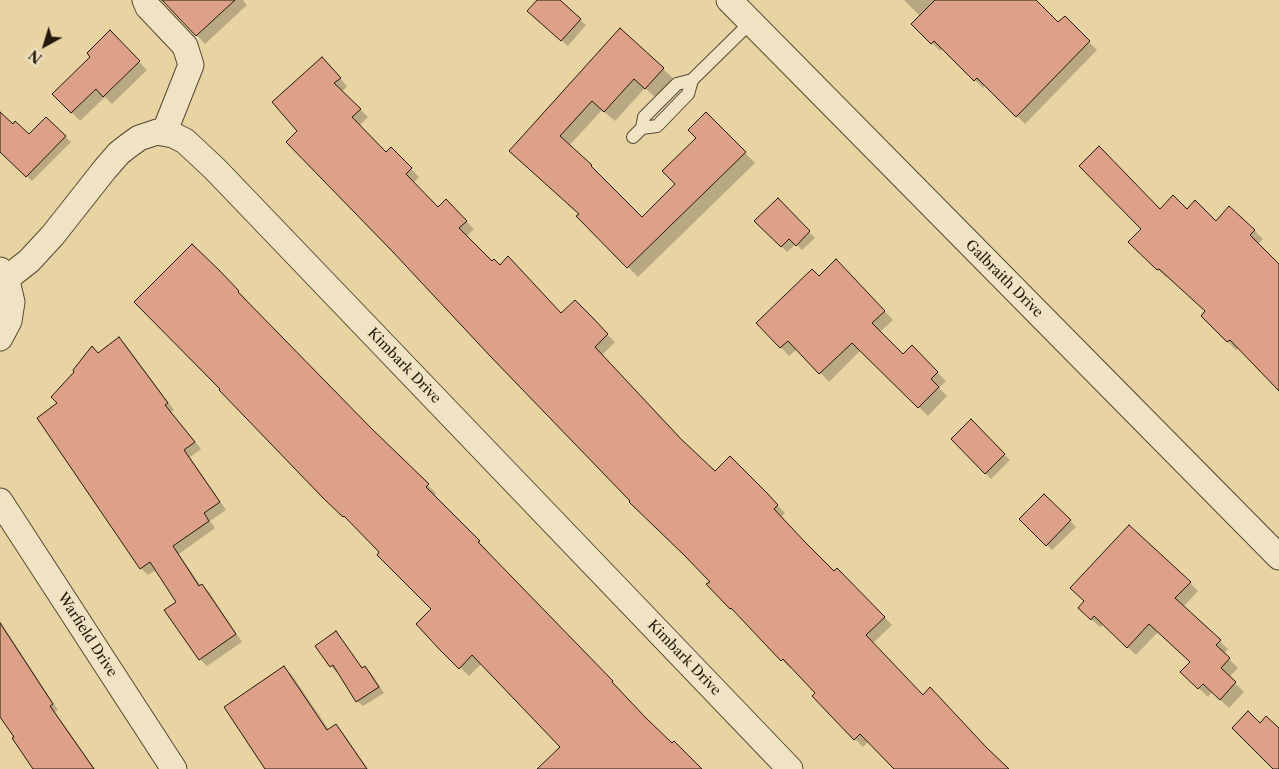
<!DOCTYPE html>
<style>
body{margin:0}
#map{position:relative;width:1279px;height:769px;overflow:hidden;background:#e8d4a3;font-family:"Libre Caslon Text",serif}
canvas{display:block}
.north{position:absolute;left:20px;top:20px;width:50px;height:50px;-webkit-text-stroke:4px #f0e3c3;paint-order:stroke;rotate:219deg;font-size:14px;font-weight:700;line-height:20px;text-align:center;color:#25180d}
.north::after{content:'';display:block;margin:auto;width:18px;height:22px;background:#25180d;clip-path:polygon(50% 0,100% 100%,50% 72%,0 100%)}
</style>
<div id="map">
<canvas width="1279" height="769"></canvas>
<div class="north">N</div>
</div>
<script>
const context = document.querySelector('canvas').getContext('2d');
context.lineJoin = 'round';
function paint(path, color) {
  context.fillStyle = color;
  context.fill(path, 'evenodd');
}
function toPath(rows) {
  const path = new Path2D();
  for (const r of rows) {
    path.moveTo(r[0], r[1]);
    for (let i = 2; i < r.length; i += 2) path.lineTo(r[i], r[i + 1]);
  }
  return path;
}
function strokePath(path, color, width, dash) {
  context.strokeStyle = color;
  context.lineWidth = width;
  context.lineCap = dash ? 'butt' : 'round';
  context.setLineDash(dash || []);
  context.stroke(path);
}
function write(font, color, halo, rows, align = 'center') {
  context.font = font + ' "Libre Caslon Text",serif';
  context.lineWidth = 4;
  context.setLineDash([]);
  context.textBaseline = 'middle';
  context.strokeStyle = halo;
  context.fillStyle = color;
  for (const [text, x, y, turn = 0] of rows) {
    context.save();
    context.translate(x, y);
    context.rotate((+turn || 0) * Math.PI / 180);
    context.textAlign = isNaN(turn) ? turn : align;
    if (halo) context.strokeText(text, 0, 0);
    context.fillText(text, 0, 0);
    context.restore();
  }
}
const shadow = toPath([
 [164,0,243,0,247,5,205,44],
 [538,0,558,0,586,25,568,46,534,16],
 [904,0,1034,0,1058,24,1065,18,1097,50,1025,124,985,85,983,88,943,48,940,51,913,24,921,17],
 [620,30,673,78,656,98,645,88,615,121,602,110,569,146,591,166,642,218,676,184,698,138,706,113,755,163,638,277,578,216,580,214,521,160],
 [110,32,147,70,112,104,105,97,80,121,54,94,92,57],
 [330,67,347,86,342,92,368,117,359,126,386,153,391,148,419,177,413,183,438,208,454,209,474,229,466,237,492,263,561,315,582,309,615,342,602,355,687,445,715,473,730,458,785,513,781,517,834,573,837,569,892,625,872,644,923,696,1007,769,896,769,869,741,863,747,830,714,817,693,791,666,790,668,708,584,711,582,632,501,299,131],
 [0,113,13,126,29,136,46,118,71,142,32,181,0,149],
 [778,200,815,238,802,250,796,244,787,252,756,221],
 [1187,210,1216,222,1254,230,1263,239,1257,245,1279,266,1279,389,1239,347,1236,350,1202,316,1207,311,1168,276,1166,277,1130,242,1160,211],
 [845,269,893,320,880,332,903,355,912,347,946,381,939,388,947,396,928,416,861,350,829,382,797,349,789,356,758,323,819,278],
 [228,281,247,300,246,301,375,434,436,493,434,496,487,550,486,552,621,691,619,692,649,723,701,769,555,769,562,747,482,663,469,676,417,624,433,609,381,552,325,498,135,302],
 [119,338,126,345,174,410,171,412,201,449,190,457,226,510,210,521,215,528,179,554,201,586,202,585,209,592,242,642,207,666,200,659,178,602,156,570,148,575,141,568,38,418,59,404,99,354],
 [971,421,1010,460,991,479,952,439],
 [1044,495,1076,527,1052,550,1021,519],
 [1190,583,1198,591,1183,607,1228,649,1224,654,1238,668,1229,677,1244,692,1229,708,1212,692,1208,697,1182,672,1191,663,1158,632,1136,655,1104,624,1100,627,1088,616],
 [0,621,58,710,55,712,95,769,35,769,0,715],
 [336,633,363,669,365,668,371,673,384,693,363,706,357,701,338,671,336,672,331,666],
 [284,668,292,675,329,730,336,725,343,733,368,769,269,769]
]);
const building = toPath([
 [162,0,235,0,196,36,162,0],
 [537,0,560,0,581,19,561,41,527,11,537,0],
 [935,0,1036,0,1058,22,1065,16,1090,41,1016,117,977,78,974,81,934,41,931,44,911,24,935,0],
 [620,28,664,68,645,89,634,79,604,112,592,101,560,136,592,165,591,166,642,217,675,184,662,171,696,138,688,130,706,112,746,152,627,268,576,216,579,214,509,151,620,28],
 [110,30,140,61,103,97,96,89,71,113,52,94,90,57,87,53,110,30],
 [322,57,341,78,334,83,361,109,352,117,386,152,391,147,412,168,406,174,438,207,446,199,467,221,459,228,492,261,494,259,500,265,508,256,561,313,575,300,593,318,608,334,595,347,681,439,715,471,730,456,767,493,778,505,774,509,805,542,834,571,837,568,885,617,866,635,923,695,930,687,986,747,1009,769,894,769,860,734,854,740,830,715,812,696,815,693,783,659,781,661,731,608,730,609,706,584,710,582,684,555,629,502,630,501,491,357,392,251,286,142,297,131,272,102,322,57],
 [0,112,13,124,15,121,29,134,46,117,66,136,26,177,0,152,0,112],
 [1099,146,1160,209,1173,195,1187,209,1195,200,1216,221,1229,206,1255,230,1250,235,1279,264,1279,391,1230,340,1227,342,1201,316,1205,311,1159,269,1157,270,1128,242,1141,229,1079,166,1099,146],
 [778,198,810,231,796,246,789,239,781,247,754,221,778,198],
 [192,244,220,271,239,291,238,292,372,429,429,484,426,487,480,541,478,542,613,681,612,682,645,717,672,743,674,741,702,769,537,769,560,747,472,655,459,669,439,649,416,624,431,609,377,555,379,552,344,516,343,517,324,499,219,390,220,389,134,302,192,244],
 [836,259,885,311,872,323,903,354,912,345,938,372,931,379,939,387,918,408,852,343,819,374,788,341,780,348,756,323,812,269,819,276,836,259],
 [119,337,168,403,165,405,195,442,184,450,220,502,204,513,209,521,173,546,199,586,202,584,236,634,199,660,164,610,176,602,150,562,140,569,37,418,57,403,51,397,74,372,73,370,92,346,98,353,119,337],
 [971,419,1005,454,985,474,951,439,971,419],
 [1044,494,1071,520,1046,546,1019,519,1044,494],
 [1129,525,1191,582,1175,598,1221,640,1216,645,1230,658,1221,668,1236,682,1220,700,1203,684,1198,689,1180,672,1190,662,1149,624,1127,648,1094,616,1091,620,1078,608,1084,601,1070,588,1129,525],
 [0,623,53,704,50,706,94,769,33,769,12,738,14,737,0,717,0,623],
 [336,631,362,668,365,666,379,687,356,702,333,665,330,667,315,646,336,631],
 [284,666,327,730,336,724,367,769,265,769,224,707,284,666],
 [1248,711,1260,723,1266,716,1279,728,1279,769,1273,769,1232,728,1248,711]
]);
const service = toPath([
 [642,128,657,126,688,94,692,80],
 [633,137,642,128,644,117,677,84,692,80,751,22]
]);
const minor = toPath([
 [145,0,148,7,185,46,191,65,164,133],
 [729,0,1279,557],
 [0,270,8,285,12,302,9,321,0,338],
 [6,279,29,261,53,235,105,169,119,153,128,146,139,138,157,132,173,135,185,141,215,169,790,769],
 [0,501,174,769]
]);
const streetNames = [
 ["Galbraith Drive",1004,279,45],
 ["Kimbark Drive",404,366,46],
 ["Warfield Drive",87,635,57],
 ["Kimbark Drive",684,658,46]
];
paint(shadow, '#0003');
paint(building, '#dca187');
strokePath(building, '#25180d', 1);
strokePath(service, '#564732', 14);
strokePath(minor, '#564732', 27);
strokePath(service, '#f0e3c3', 12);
strokePath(minor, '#f0e3c3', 25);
write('14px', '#25180d', '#f0e3c3', streetNames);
</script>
